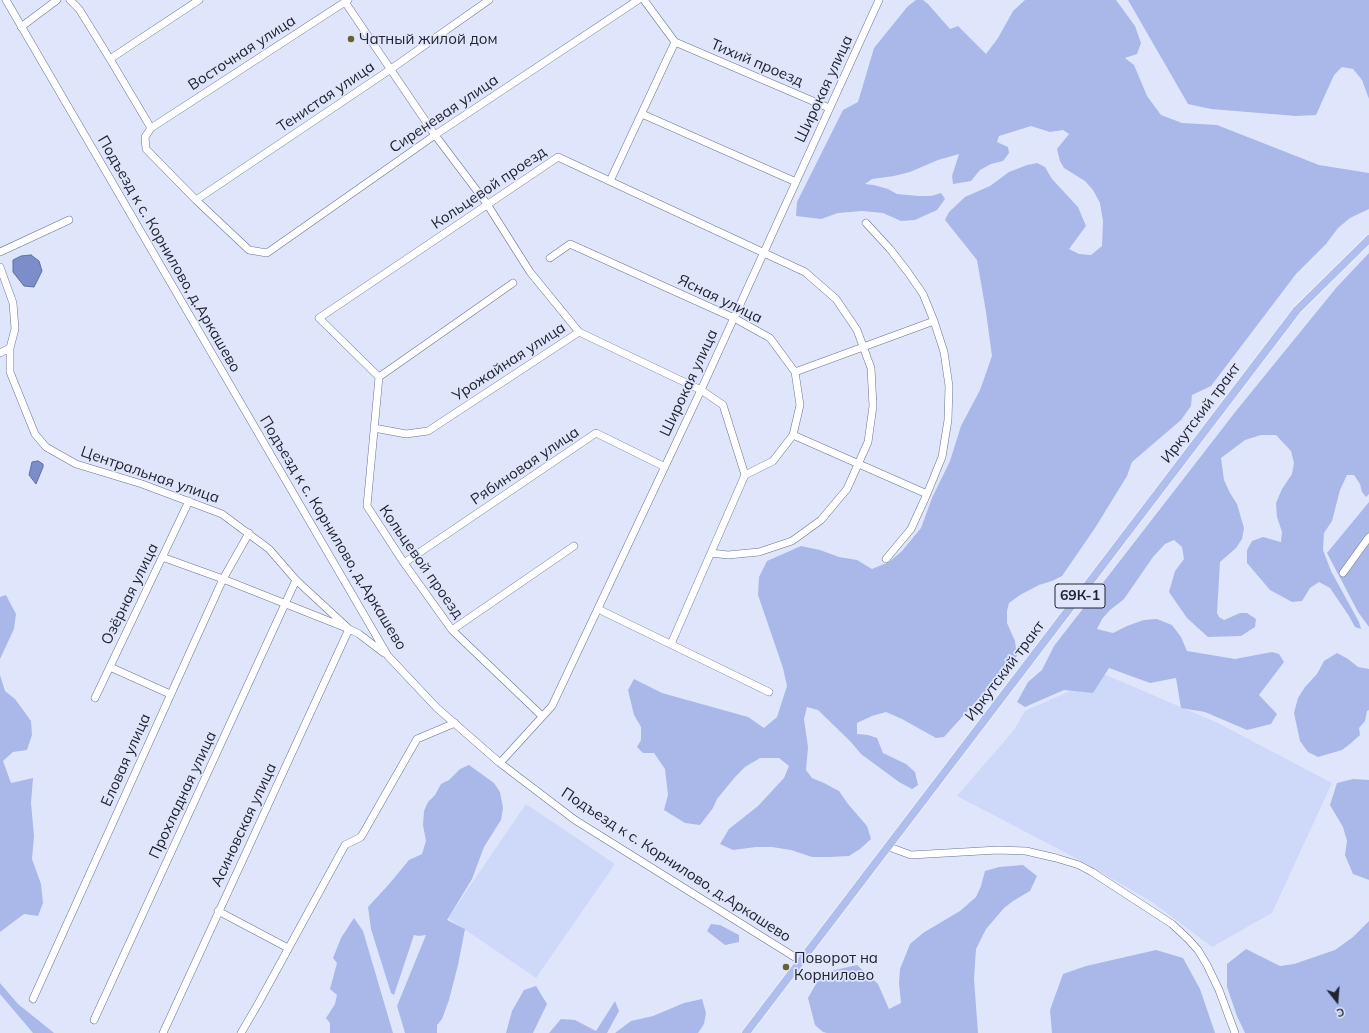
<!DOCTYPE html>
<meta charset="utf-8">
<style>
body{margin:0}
#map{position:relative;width:1369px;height:1033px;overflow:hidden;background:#dfe6fb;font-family:Mulish,sans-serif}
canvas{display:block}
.north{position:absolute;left:1317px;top:981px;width:40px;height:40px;-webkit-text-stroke:3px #dfe6fb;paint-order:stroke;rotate:163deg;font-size:11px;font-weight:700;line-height:16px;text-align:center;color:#202430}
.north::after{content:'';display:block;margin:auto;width:14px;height:18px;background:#202430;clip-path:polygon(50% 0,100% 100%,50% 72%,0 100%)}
</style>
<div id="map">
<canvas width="1369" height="1033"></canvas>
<div class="north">С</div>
</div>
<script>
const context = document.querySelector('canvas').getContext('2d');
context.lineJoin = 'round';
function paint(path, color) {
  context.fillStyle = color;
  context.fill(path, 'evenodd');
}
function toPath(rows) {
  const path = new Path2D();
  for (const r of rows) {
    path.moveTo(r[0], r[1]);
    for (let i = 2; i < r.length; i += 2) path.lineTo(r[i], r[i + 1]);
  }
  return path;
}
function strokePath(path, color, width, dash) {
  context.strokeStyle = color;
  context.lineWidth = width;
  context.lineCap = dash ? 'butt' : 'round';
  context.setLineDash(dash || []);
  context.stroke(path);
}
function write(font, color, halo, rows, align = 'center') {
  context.font = font + ' Mulish,sans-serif';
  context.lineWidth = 3.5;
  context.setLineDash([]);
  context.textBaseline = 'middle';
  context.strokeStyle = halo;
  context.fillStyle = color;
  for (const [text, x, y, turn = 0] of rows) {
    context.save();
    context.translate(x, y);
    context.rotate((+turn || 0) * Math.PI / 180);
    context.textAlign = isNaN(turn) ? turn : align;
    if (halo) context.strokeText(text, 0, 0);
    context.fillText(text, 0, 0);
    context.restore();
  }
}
const built = toPath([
 [1106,675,1218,723,1332,783,1272,913,1212,947,1152,902,1083,862,957,796,1014,730,1025,711],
 [526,804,615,864,536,978,448,918]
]);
const green = toPath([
 [916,0,923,0,928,4,950,29,958,26,986,54,998,38,1013,11,1025,0,1116,0,1135,26,1141,43,1137,54,1125,58,1134,65,1147,96,1161,115,1182,123,1217,125,1319,165,1369,173,1369,209,1350,218,1338,228,1326,244,1296,274,1211,386,1192,395,1191,406,1181,420,1132,462,1127,476,1095,528,1062,576,1052,581,1039,585,1020,595,1009,603,1007,611,1007,623,1015,641,1017,656,944,737,936,738,902,719,886,712,872,716,857,723,857,734,868,735,877,738,883,753,906,764,915,772,918,785,912,789,899,782,861,754,850,741,818,710,807,707,804,719,808,747,806,770,812,778,824,783,839,791,848,804,867,826,871,839,860,849,849,856,830,857,812,857,791,850,772,847,756,847,733,850,720,844,729,829,758,806,784,778,789,766,779,758,760,758,745,767,735,777,717,799,713,808,700,825,685,823,664,810,668,795,665,769,654,753,643,753,637,747,641,740,641,727,634,715,628,690,634,679,662,693,748,717,764,728,777,717,787,686,783,668,758,595,759,577,767,561,801,546,820,550,839,557,857,560,872,569,889,562,902,551,921,528,932,498,950,461,961,426,980,390,992,356,986,312,977,260,945,220,949,212,965,197,990,186,1009,172,1027,165,1037,163,1045,167,1052,179,1078,207,1086,226,1069,249,1079,254,1091,255,1102,246,1103,221,1100,203,1093,190,1085,181,1064,168,1060,161,1057,149,1069,134,1063,130,1050,132,1031,126,999,136,997,142,1008,147,1009,153,1003,161,991,164,980,170,971,181,953,184,952,176,959,154,938,160,910,172,894,176,872,179,865,184,874,185,888,189,897,194,919,196,931,196,941,193,945,199,937,210,915,220,901,221,883,213,862,211,838,213,821,219,796,216,797,202,843,110,858,102,874,48,908,6],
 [1128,0,1369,0,1369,99,1362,80,1353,69,1342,67,1334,75,1316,115,1296,116,1211,109,1188,104],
 [1369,253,1369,494,1366,497,1362,492,1360,484,1354,475,1347,475,1340,490,1332,521,1324,533,1323,550,1331,571,1359,622,1361,629,1355,627,1349,616,1330,588,1319,582,1310,588,1302,601,1292,602,1270,590,1247,563,1247,550,1252,541,1263,537,1281,542,1282,532,1277,517,1276,503,1282,489,1292,474,1294,463,1291,451,1276,435,1261,435,1245,440,1221,458,1224,480,1230,493,1237,504,1244,528,1242,539,1236,548,1220,562,1217,613,1219,617,1224,620,1240,613,1247,613,1256,619,1255,627,1241,636,1208,637,1187,618,1169,592,1175,571,1184,559,1182,547,1174,540,1165,544,1153,557,1124,599,1110,610,1102,619,1097,629,1113,633,1127,626,1144,620,1157,619,1172,625,1181,637,1187,651,1235,659,1272,652,1279,654,1284,662,1259,695,1277,714,1271,724,1247,730,1205,712,1181,708,1176,678,1150,683,1109,668,1093,693,1064,690,1025,707,1017,702,1028,682,1042,670,1054,646,1236,411,1336,288],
 [1369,502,1369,627,1358,612,1327,553],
 [6,595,16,614,14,629,0,659,0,597],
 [1337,653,1348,659,1358,667,1369,669,1369,710,1367,711,1365,721,1359,728,1360,735,1350,744,1342,750,1318,757,1308,752,1300,741,1294,713,1298,698,1305,687,1317,674,1324,661],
 [0,675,5,691,15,699,31,721,32,735,27,750,13,752,3,761,11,783,33,778,31,803,34,836,32,859,41,884,43,903,38,916,24,914,0,932],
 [469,765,494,783,500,792,503,808,501,820,484,847,472,879,447,920,465,929,458,965,449,1000,442,1019,437,1025,437,1033,405,1033,397,1006,426,935,419,936,414,935,394,995,391,993,371,929,368,907,390,883,409,860,422,854,426,841,423,825,424,811,428,802,435,795,441,784,449,780,460,769],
 [1353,779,1369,780,1369,880,1353,874,1345,855,1347,841,1343,827,1330,805,1337,783],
 [1023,865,1037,876,1030,891,1013,901,1004,908,986,929,976,949,974,979,978,1033,827,1033,823,1032,815,1025,808,998,822,973,857,965,878,984,889,1009,901,1003,899,983,900,969,910,944,923,933,960,911,976,897,981,886,985,871,999,867],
 [354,918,363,931,393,1033,330,1033,330,1023,326,1018,335,1004,337,995,330,989,337,963,333,958,341,938],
 [1369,921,1369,1033,1245,1033,1237,1016,1227,987,1227,964,1246,949,1280,966,1294,964,1335,950,1353,937],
 [711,924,720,925,739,935,739,942,725,945,707,931],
 [1156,950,1183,958,1200,989,1215,1033,1052,1033,1050,1010,1063,974,1086,966],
 [0,983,18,1004,54,1033,33,1033,0,994],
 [536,986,547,1004,533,1033,506,1033,512,1011,524,990],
 [702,999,706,1013,704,1024,698,1033,615,1033,631,1021,653,1016,684,1003],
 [615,1001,619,1011,607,1033,549,1033,561,1019,575,1020,596,1031]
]);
const water = toPath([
 [31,255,39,261,42,271,34,287,24,286,13,272,13,260,21,256,31,255],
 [38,461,43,464,43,467,36,484,29,475,32,462,38,461]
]);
const minor = toPath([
 [6,0,388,656,437,708,500,763,575,820,801,961],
 [70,0,79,9,110,59,151,128,145,137,146,149,196,200,249,250,267,253,435,135,638,0],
 [644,0,675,42],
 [345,2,435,135,487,204,530,272,579,332],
 [21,27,57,0],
 [675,42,829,108],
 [110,59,199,0],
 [642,114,796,182],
 [151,128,348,0],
 [610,181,675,42],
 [196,200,391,69,489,0],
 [866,223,890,249,907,271,923,294,934,321,944,352,949,386,948,420,942,457,927,494,911,529,886,559],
 [0,252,69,220],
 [550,258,570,244,734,318,770,338,795,372,800,405,793,435,773,461,745,475],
 [0,267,13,303,15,329,10,348,10,372,35,434,46,447,76,464,142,484,222,514,269,549,296,580,349,629,359,634,384,653],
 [0,353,10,348],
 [795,372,934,321],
 [379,377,513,283],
 [374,428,406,434,428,431,579,332,701,390,723,405,745,475,671,644],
 [793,435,927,494],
 [162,557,223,579,349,629,163,1033],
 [404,563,596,433,665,467],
 [1343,573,1369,537],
 [598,609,769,692],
 [452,630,574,546],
 [110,667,170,694],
 [95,698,189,501],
 [542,716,452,630,404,563,367,506,379,377,319,318,558,157,805,272,836,299,857,330,871,368,873,406,868,442,847,489,821,520,792,541,759,552,728,555,711,553],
 [500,763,552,706,701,390,879,0],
 [889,847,911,855,998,850,1026,851,1056,858,1079,865,1092,872,1172,924,1188,939,1198,950,1207,965,1219,990,1235,1033],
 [218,911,288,948],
 [33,999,223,579,249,533],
 [94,1020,296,580],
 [241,1033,258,1004,345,845,361,837,417,739,455,723]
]);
const major = toPath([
 [746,1033,1297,310,1369,239]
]);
const markers = [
 [351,39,4,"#636330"],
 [786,967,4,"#636330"]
];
const shields = [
 [1080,596,50]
];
const shieldNames = [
 ["69К-1",1080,596]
];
const poiNames = [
 ["Чатный жилой дом",359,39],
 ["Поворот на",794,958],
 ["Корнилово",794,975]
];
const streetNames = [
 ["Восточная улица",242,53,-33],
 ["Тихий проезд",757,63,23],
 ["Широкая улица",824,89,-65],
 ["Тенистая улица",326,97,-34],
 ["Сиреневая улица",444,114,-34],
 ["Кольцевой проезд",489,188,-34],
 ["Подъезд к с. Корнилово, д.Аркашево",169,254,60],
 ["Ясная улица",720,299,26],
 ["Урожайная улица",509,362,-33],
 ["Широкая улица",689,383,-65],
 ["Иркутский тракт",1201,413,-53],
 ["Рябиновая улица",525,466,-34],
 ["Центральная улица",150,475,19],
 ["Подъезд к с. Корнилово, д.Аркашево",333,533,59],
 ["Кольцевой проезд",421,562,55],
 ["Озёрная улица",130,594,-64],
 ["Иркутский тракт",1005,671,-53],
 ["Еловая улица",126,760,-66],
 ["Прохладная улица",183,795,-65],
 ["Асиновская улица",244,825,-65],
 ["Подъезд к с. Корнилово, д.Аркашево",676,865,33]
];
paint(built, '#ced9fa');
paint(green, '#a9b8e9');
paint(water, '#7c8eca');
strokePath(water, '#606e9c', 1);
strokePath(minor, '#697391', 8);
strokePath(major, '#fff', 9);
strokePath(minor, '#fff', 7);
strokePath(major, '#b0beee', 8);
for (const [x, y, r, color] of markers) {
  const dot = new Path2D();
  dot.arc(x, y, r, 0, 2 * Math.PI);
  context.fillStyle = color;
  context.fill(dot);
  strokePath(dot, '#dfe6fb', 1.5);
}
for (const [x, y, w] of shields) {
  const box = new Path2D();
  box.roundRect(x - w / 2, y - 12, w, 24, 3);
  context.fillStyle = '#dfe6fb';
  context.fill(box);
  strokePath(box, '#202430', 1);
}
write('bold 14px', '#202430', null, shieldNames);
write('15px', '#202430', '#dfe6fb', poiNames, 'left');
write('15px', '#202430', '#dfe6fb', streetNames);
</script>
